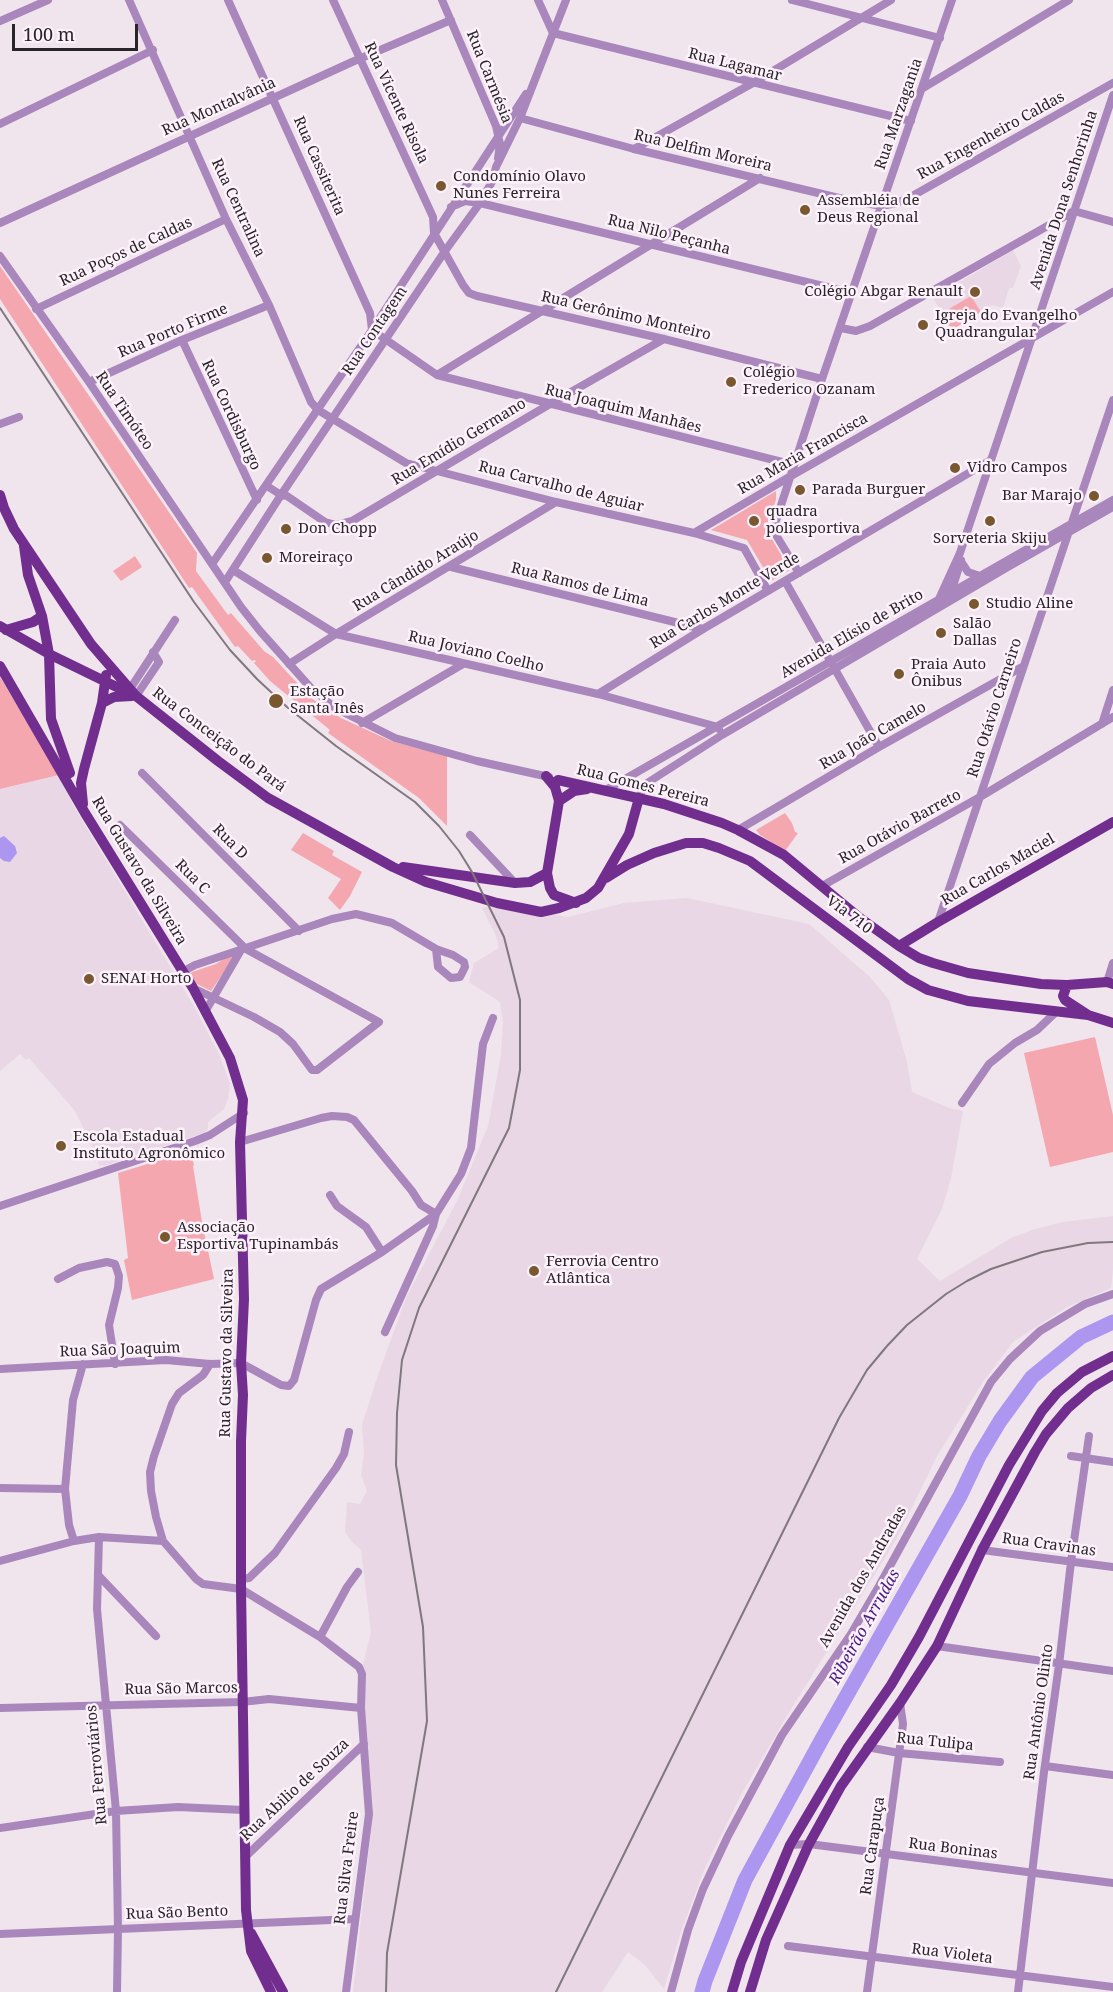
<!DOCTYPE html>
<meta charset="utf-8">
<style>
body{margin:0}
#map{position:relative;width:1113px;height:1992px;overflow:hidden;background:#f0e4ed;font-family:"Noto Serif",serif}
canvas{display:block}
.scale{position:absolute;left:12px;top:24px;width:126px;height:27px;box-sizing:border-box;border:3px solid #282427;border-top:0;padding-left:8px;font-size:18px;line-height:21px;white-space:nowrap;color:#282427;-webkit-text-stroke:4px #fdf1fb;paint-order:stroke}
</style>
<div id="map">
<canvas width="1113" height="1992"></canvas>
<div class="scale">100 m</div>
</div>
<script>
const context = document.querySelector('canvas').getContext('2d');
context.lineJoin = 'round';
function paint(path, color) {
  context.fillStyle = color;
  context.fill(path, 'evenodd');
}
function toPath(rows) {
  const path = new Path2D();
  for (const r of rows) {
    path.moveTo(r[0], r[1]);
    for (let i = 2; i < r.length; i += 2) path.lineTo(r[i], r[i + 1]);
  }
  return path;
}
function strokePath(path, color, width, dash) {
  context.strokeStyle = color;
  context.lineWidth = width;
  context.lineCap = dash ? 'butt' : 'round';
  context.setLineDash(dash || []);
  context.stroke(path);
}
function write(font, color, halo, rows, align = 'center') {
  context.font = font + ' "Noto Serif",serif';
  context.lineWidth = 5;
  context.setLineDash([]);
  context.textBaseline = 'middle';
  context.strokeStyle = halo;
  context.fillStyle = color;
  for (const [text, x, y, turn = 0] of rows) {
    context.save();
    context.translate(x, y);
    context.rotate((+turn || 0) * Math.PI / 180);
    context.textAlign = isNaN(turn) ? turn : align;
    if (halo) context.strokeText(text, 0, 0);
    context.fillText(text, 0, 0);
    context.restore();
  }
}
const built = toPath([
 [1013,250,1021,266,1013,288,1009,288,1003,308,992,305,952,330,933,298],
 [59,775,73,805,195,1008,218,1052,230,1083,228,1099,224,1109,208,1122,208,1129,204,1133,104,1166,101,1165,99,1167,97,1156,75,1111,29,1058,26,1060,20,1054,0,1071,0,789],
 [687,898,809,924,870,977,889,1000,907,1062,912,1092,949,1108,963,1111,951,1178,942,1209,917,1259,940,1281,1011,1238,1035,1229,1063,1222,1113,1216,1113,1269,1111,1288,1067,1307,1013,1342,983,1382,937,1456,896,1540,788,1714,741,1795,704,1870,680,1935,664,1989,644,1964,628,1952,602,1992,353,1992,371,1830,373,1805,365,1720,363,1665,371,1632,361,1550,352,1542,345,1532,347,1502,360,1504,367,1491,361,1475,364,1453,362,1425,378,1375,406,1298,458,1199,488,1126,501,1055,503,1022,500,1002,469,982,474,963,499,948,496,936,482,908,495,905,568,917,624,903]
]);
const green = toPath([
 [0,266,197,553,196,571,228,615,231,613,264,651,273,657,311,698,341,718,391,741,447,756,447,826,419,798,328,733,330,730,270,681,254,663,256,661,254,660,252,661,238,646,235,647,192,587,189,588,0,299],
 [971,296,981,312,952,330,942,313],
 [776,491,776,500,766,529,790,570,771,581,747,540,711,530],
 [135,556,142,567,121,581,113,571],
 [0,677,59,775,0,789],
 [785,813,792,823,795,832,798,833,785,851,760,835,756,830],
 [303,833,334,851,332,855,362,872,350,896,340,910,328,898,341,879,291,850],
 [235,956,211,991,195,983,190,974,192,972,216,964,227,957],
 [1095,1037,1113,1115,1113,1152,1050,1167,1024,1053],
 [190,1151,194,1165,193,1166,202,1222,214,1279,132,1300,124,1260,128,1258,118,1173]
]);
const water = toPath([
 [4,836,15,846,17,853,10,862,4,861,0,858,0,838]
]);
const river = toPath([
 [702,1992,705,1981,745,1880,822,1739,960,1496,979,1456,1000,1421,1032,1377,1081,1337,1113,1322]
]);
const minor = toPath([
 [129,0,226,219,269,305,311,402,318,410,406,463,556,502,694,533,744,548,768,591],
 [228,0,370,313,372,330,437,375,794,465],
 [333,0,433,217,434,233,463,285,469,293,477,296,664,339,822,379],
 [442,0,496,126,500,144,498,158],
 [538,0,553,33,911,121],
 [792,0,940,38],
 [0,21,48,0],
 [923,88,1069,0],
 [520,118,634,149,839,198,881,206,897,203,914,195,1113,83],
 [0,124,153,50],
 [634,149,753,83,891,0],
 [451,207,465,201,480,203,852,293],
 [0,223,352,62,451,20],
 [0,256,89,382,241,607,260,631,310,687,335,708,395,738,477,761,549,777],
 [36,309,226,219],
 [841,328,856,331,870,326,1074,211,1113,222],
 [182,340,257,500],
 [437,375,760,178],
 [89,382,182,340,269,305],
 [0,424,19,417],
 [267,486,281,495,287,496,325,522,336,525,352,521,550,404,664,339],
 [694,533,791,476,1113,292],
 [962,563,968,572,980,576],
 [212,564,372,330,526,94],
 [451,567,703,629],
 [233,570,336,634,598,694,718,727,719,729],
 [799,573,773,530,822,379,952,0],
 [785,581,879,747],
 [225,582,281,495,445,251,480,203,493,180,496,167,520,118,566,0],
 [951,593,961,560],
 [939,599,960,553,1113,95],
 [289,664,336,634,556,502],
 [130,689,175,620],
 [598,694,703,629,991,460],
 [136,696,159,662,153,652],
 [362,723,463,664],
 [1102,724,1113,690],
 [142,773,299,931],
 [604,791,1113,500],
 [639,798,644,785,722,735,1006,568,1113,507],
 [120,825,246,949,379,1022,317,1070,312,1070,293,1044,280,1032,254,1017,193,988],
 [738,830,879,747,1022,667],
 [470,835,515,883],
 [822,886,980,797,1113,717],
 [938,922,1113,400],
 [182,972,195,965,332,919,356,914,392,923,436,949,453,955,464,962,465,967,460,977,451,978,438,967,436,949],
 [1107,982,1113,963],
 [205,1012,241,950],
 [962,1103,989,1064,1015,1043,1037,1030,1056,1012],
 [240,1142,321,1118,332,1116,347,1117,354,1120,412,1191,421,1205,436,1214],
 [330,1195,337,1206,366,1227,382,1252],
 [0,1206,195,1141,210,1135,244,1113],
 [58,1279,79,1268,107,1262,115,1264,119,1276,118,1288,109,1325,115,1364],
 [385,1332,433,1226,436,1214,461,1174,471,1148,483,1044,493,1018],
 [0,1369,166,1360,210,1364,241,1363,281,1385,289,1386,294,1380,316,1300,321,1289,382,1252,436,1214],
 [1071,1456,1113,1462],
 [0,1488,65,1489],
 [99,1537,97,1609,116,1811,118,1929,117,1992],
 [74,1541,69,1525,65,1489,73,1400,83,1364],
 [163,1541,156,1517,151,1491,150,1472,154,1456,172,1404,179,1393,203,1375,210,1364],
 [982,1550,1113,1567],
 [0,1561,74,1541,99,1537,163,1541,196,1579,203,1584,241,1589,320,1637,359,1667,362,1674,361,1708,369,1814,346,1992],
 [98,1575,156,1636],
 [242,1579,249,1578,275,1553,336,1468,344,1454,349,1432],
 [320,1637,347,1587,358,1572],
 [937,1646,1113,1671],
 [0,1708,242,1702,269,1699,361,1708],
 [867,1747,899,1753,1000,1762],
 [1045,1766,1113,1775],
 [0,1828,116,1811,178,1807,243,1810],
 [790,1845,809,1844,1113,1883],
 [245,1857,364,1744],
 [0,1934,355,1919],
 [788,1946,1113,1987],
 [671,1992,688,1930,703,1889,728,1836,782,1735,851,1634,879,1586,991,1382,1010,1359,1040,1331,1085,1304,1113,1294],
 [867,1992,903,1724,900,1703],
 [1018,1992,1044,1772,1059,1665,1071,1562,1089,1436]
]);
const major = toPath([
 [0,495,4,508,14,529,91,644,136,696,218,761,268,798,393,867,426,882,497,903,541,912,559,908,586,898,598,888,629,834,639,798],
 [24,546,28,575,42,616,49,654,51,719,70,773],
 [0,626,49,654,133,695],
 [6,630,33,622,42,616],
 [0,666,85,813,193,988,230,1058,243,1100,240,1142,244,1299,241,1363,243,1395,241,1441,241,1589,246,1910,251,1951,271,1992],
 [102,703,114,697,132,696],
 [546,776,555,787,559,801],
 [558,780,664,804,722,823,738,830,784,855,860,918,899,946,919,958,933,963,968,973,1041,984,1067,985,1107,982,1113,984],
 [83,804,81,783,84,769,102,703,106,675],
 [403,867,515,883,530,882,547,873],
 [606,878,627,865,654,853,686,843,703,843,719,848,750,861,908,979,928,990,968,1001,1088,1015],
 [576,903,554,895,550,888,547,873,559,801,574,791,587,789],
 [899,946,938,922,1113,822],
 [1067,985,1063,996,1065,1000,1088,1015,1113,1023],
 [251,1933,283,1992],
 [732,1992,741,1962,790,1845,848,1747,891,1685,919,1637,1009,1465,1042,1411,1057,1393,1082,1372,1113,1356],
 [750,1992,766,1940,809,1844,841,1786,900,1703,937,1646,982,1550,1035,1452,1046,1434,1068,1408,1091,1388,1113,1375]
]);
const rail = toPath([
 [0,308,194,602,230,650,257,679,287,707,336,746,415,802,439,826,459,851,472,872,504,937,520,1000,520,1070,509,1128,419,1308,402,1360,397,1413,396,1465,423,1627,427,1721,387,1953,386,1992],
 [556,1992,839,1418,867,1370,887,1346,907,1325,946,1294,967,1281,991,1269,1042,1252,1088,1243,1113,1242]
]);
const markers = [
 [441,186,6,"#7a582f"],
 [805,210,6,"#7a582f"],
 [975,292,6,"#7a582f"],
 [923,325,6,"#7a582f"],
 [731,382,6,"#7a582f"],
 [955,468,6,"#7a582f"],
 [800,490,6,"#7a582f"],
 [1094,496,6,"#7a582f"],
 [754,521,6,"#7a582f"],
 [990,521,6,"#7a582f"],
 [286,529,6,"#7a582f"],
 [267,558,6,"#7a582f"],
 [974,604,6,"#7a582f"],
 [941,633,6,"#7a582f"],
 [899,674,6,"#7a582f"],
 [276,701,8,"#7a582f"],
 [89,979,6,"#7a582f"],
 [61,1146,6,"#7a582f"],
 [165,1237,6,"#7a582f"],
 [534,1271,6,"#7a582f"]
];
const streetNames = [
 ["Rua Lagamar",735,65,14],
 ["Rua Carmésia",489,77,68],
 ["Rua Vicente Risola",396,103,65],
 ["Rua Montalvânia",219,107,-24],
 ["Rua Marzagania",899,114,-71],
 ["Rua Engenheiro Caldas",991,136,-29],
 ["Rua Delfim Moreira",703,151,13],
 ["Rua Cassiterita",319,166,66],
 ["Avenida Dona Senhorinha",1064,200,-72],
 ["Rua Centralina",238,208,65],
 ["Rua Nilo Peçanha",669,235,14],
 ["Rua Poços de Caldas",126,252,-25],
 ["Rua Gerônimo Monteiro",626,316,13],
 ["Rua Porto Firme",173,331,-23],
 ["Rua Contagem",375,331,-56],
 ["Rua Joaquim Manhães",623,409,14],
 ["Rua Timóteo",124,411,56],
 ["Rua Cordisburgo",231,415,65],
 ["Rua Emídio Germano",459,442,-31],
 ["Rua Maria Francisca",803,454,-30],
 ["Rua Carvalho de Aguiar",561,487,14],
 ["Rua Cândido Araújo",416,571,-31],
 ["Rua Ramos de Lima",580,585,14],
 ["Rua Carlos Monte Verde",725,601,-31],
 ["Avenida Elísio de Brito",852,634,-30],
 ["Rua Joviano Coelho",476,652,13],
 ["Rua Otávio Carneiro",995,708,-72],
 ["Rua João Camelo",873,736,-30],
 ["Rua Conceição do Pará",219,740,37],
 ["Rua Gomes Pereira",643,786,14],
 ["Rua Otávio Barreto",900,827,-29],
 ["Rua D",230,842,45],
 ["Rua Carlos Maciel",998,870,-30],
 ["Rua Gustavo da Silveira",139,871,59],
 ["Rua C",192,877,45],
 ["Via 710",849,915,37],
 ["Rua São Joaquim",120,1350,-2],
 ["Rua Gustavo da Silveira",227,1353,-89],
 ["Rua Cravinas",1049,1545,8],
 ["Avenida dos Andradas",863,1577,-60],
 ["Rua São Marcos",181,1689,-1],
 ["Rua Antônio Olinto",1039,1712,-82],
 ["Rua Tulipa",935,1742,6],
 ["Rua Ferroviários",97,1765,-95],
 ["Rua Abilio de Souza",295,1790,-43],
 ["Rua Carapuça",873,1846,-82],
 ["Rua Boninas",953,1849,7],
 ["Rua Silva Freire",347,1868,-83],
 ["Rua São Bento",177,1913,-2],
 ["Rua Violeta",952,1954,7]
];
const poiNames = [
 ["Condomínio Olavo",453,177],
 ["Nunes Ferreira",453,194],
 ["Assembléia de",817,201],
 ["Deus Regional",817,218],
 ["Colégio Abgar Renault",963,292,"right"],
 ["Igreja do Evangelho",935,316],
 ["Quadrangular",935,333],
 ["Colégio",743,373],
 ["Frederico Ozanam",743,390],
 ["Vidro Campos",967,468],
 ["Parada Burguer",812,490],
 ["Bar Marajo",1082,496,"right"],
 ["quadra",766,512],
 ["poliesportiva",766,529],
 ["Don Chopp",298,529],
 ["Sorveteria Skiju",990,539,"center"],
 ["Moreiraço",279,558],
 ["Studio Aline",986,604],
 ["Salão",953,624],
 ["Dallas",953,641],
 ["Praia Auto",911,665],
 ["Ônibus",911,682],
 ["Estação",290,692],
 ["Santa Inês",290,709],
 ["SENAI Horto",101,979],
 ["Escola Estadual",73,1137],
 ["Instituto Agronômico",73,1154],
 ["Associação",177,1228],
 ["Esportiva Tupinambás",177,1245],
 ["Ferrovia Centro",546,1262],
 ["Atlântica",546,1279]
];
const waterNames = [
 ["Ribeirão Arrudas",865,1627,-61]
];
paint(built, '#e9d7e5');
paint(green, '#f5a7b0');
paint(water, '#ad96f0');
strokePath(river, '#ad96f0', 15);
strokePath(minor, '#a986bb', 8);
strokePath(major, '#722e8f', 10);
strokePath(rail, '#80787e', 2);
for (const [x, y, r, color] of markers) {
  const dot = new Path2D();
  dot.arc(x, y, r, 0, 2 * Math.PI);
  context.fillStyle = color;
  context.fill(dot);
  strokePath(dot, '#fdf1fb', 2);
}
write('15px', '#282427', '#fdf1fb', streetNames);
write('15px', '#282427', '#fdf1fb', poiNames, 'left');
write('italic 16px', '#451c84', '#fdf1fb', waterNames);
</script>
